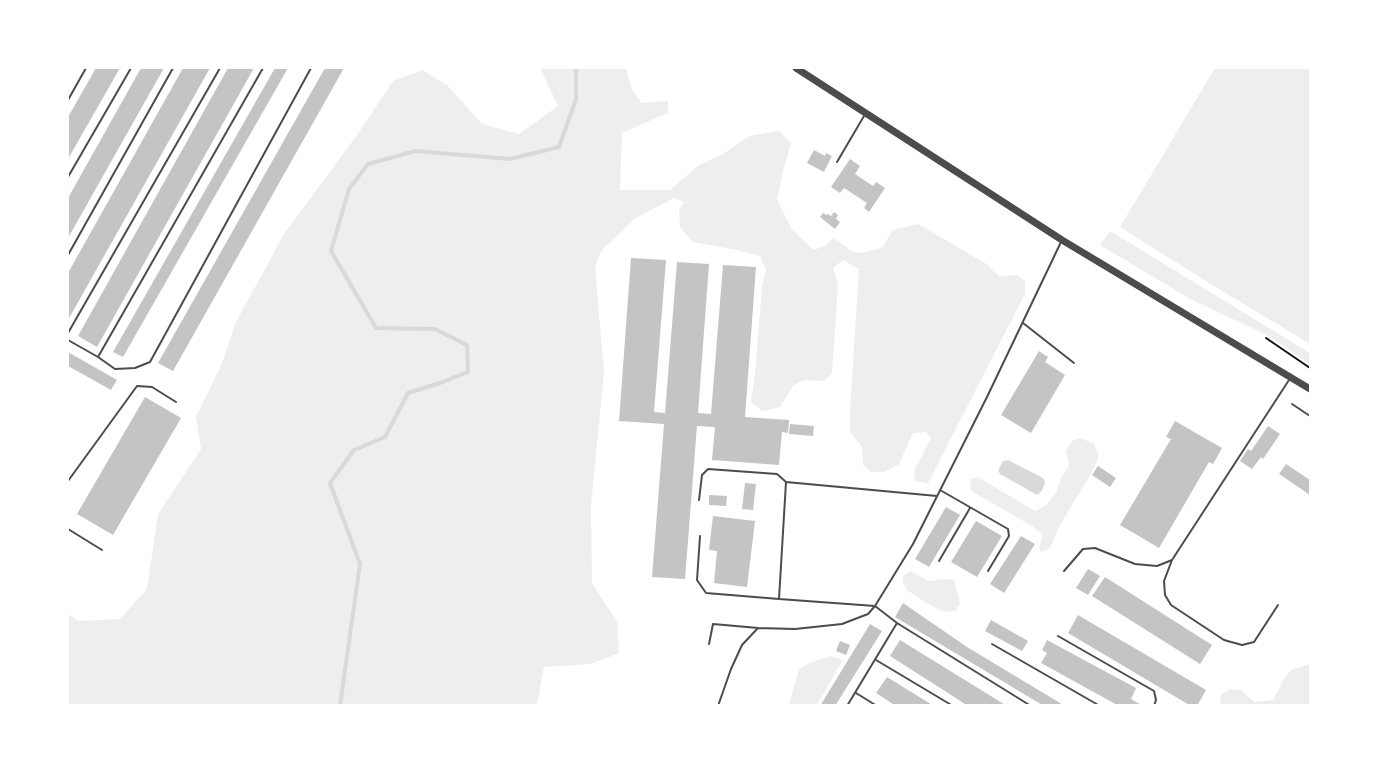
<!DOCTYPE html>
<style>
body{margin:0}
#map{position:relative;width:1378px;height:773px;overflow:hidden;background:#fff;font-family:Montserrat,sans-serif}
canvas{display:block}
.frame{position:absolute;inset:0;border:69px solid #fff;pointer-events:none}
</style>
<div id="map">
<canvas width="1378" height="773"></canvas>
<div class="frame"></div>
</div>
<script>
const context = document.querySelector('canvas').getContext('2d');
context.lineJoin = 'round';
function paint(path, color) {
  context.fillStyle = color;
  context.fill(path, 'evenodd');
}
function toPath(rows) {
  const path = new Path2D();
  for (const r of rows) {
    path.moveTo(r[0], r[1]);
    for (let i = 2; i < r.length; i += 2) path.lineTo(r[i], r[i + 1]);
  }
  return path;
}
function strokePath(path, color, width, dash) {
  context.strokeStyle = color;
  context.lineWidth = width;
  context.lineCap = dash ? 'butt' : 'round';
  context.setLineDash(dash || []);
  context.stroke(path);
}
const green = toPath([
 [540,68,626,68,632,90,642,103,668,101,668,113,622,133,620,190,670,190,699,165,723,154,749,136,779,131,791,143,783,171,777,199,792,230,814,250,826,245,834,238,851,251,861,253,882,248,893,230,918,224,985,263,999,276,1018,275,1025,281,1025,294,928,483,915,481,914,471,931,438,926,432,913,433,899,464,884,472,871,472,863,465,862,447,850,432,850,410,859,269,843,260,833,268,838,284,832,374,824,381,803,380,793,386,780,407,762,411,751,402,755,374,762,287,766,270,760,256,736,250,693,242,680,227,679,210,684,202,674,198,634,219,601,251,595,267,604,372,591,505,592,583,617,622,619,653,591,664,544,667,537,705,68,705,68,614,78,621,120,619,147,589,158,514,201,449,196,417,222,363,236,322,284,234,357,135,393,81,422,70,447,85,482,124,519,134,558,106],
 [1215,68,1310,68,1310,344,1209,283,1120,227],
 [1110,231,1310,353,1310,364,1265,334,1192,300,1100,245],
 [1081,438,1094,444,1099,456,1094,468,1059,527,1050,548,1041,552,1039,547,1043,535,1032,526,971,491,970,479,978,477,1035,511,1045,506,1056,493,1061,478,1069,466,1066,451,1072,441],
 [910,571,929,581,945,579,954,580,960,603,956,611,945,612,926,603,914,594,907,591,903,583,903,576],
 [831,656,843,660,817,705,789,705,799,669,812,662],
 [1310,664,1310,705,1220,706,1220,704,1221,694,1230,689,1241,690,1254,702,1273,700,1284,679,1291,670]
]);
const water = toPath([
 [1008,460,1043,478,1045,482,1042,491,1037,495,1000,474,998,470,1003,461]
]);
const stream = toPath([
 [340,706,360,564,330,483,354,450,385,437,408,393,440,383,468,372,467,345,435,329,376,328,331,251,349,189,368,164,415,151,510,159,559,147,576,99,576,68]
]);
const building = toPath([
 [96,68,120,68,68,159,68,117],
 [141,68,164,68,68,238,68,198],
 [183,68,210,68,68,320,68,273],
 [228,68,254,68,97,347,78,336],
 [275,68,288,68,123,357,113,352],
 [325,68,344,68,173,371,158,363],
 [814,150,825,156,826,153,832,156,824,172,807,163],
 [850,159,860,166,855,174,873,186,876,182,885,188,869,212,864,208,867,203,844,188,840,193,831,187],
 [834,212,838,215,836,219,840,222,835,229,820,217,823,213,827,215,828,214,831,216],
 [631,258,666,260,654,412,665,413,677,262,709,264,698,413,711,414,723,265,756,267,745,417,789,420,788,433,782,432,779,465,712,460,715,427,697,426,685,579,652,577,664,424,619,421],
 [1039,351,1048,357,1045,362,1065,375,1031,433,1001,415],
 [68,352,117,380,111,390,68,366],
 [145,397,181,418,113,535,77,514],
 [1175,421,1222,448,1213,464,1209,462,1159,548,1120,525,1171,439,1166,437],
 [790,424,814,426,813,436,789,434],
 [1268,426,1280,434,1263,459,1261,457,1252,469,1240,461,1248,449,1251,451],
 [1286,464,1310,480,1310,495,1279,474],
 [1098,466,1116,478,1110,487,1092,475],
 [745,483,756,484,753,510,742,509],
 [709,495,727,496,726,506,709,505],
 [946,507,960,515,929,567,915,559],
 [713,516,755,521,747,587,714,583,717,551,709,550],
 [976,521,1002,536,977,577,951,562],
 [1021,536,1035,544,1004,593,990,584],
 [1088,569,1100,576,1088,595,1076,588],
 [1105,577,1212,645,1200,664,1092,596],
 [903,603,967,647,1065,706,1044,706,905,623,895,617],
 [1078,615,1206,690,1197,706,1191,706,1068,633],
 [991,620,1028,641,1022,651,985,631],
 [870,624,882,631,835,706,820,706],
 [900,640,1007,706,968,706,948,693,890,656],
 [1047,640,1136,688,1131,699,1143,706,1119,706,1041,663,1047,653,1042,650],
 [840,641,850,645,846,655,836,651],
 [887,677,934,706,896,706,876,693]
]);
const path = toPath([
 [1266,338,1310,368]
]);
const service = toPath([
 [68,100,86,68],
 [837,162,864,116],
 [68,177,131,68],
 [68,255,173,68],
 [1023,323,1074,363],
 [68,333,220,68],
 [68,340,98,357,115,369,135,368,150,362,311,68],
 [98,357,263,68],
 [1292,404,1310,416],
 [68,481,137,386,152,387,176,402],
 [786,482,937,496],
 [940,490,1008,529,1009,536,988,571],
 [699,500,702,475,708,469,777,474,786,482,779,599,706,593,697,580,700,536],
 [68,529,102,550],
 [1172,560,1164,581,1165,595,1171,605,1224,640,1242,645,1254,642,1278,605],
 [939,561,970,508],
 [1064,571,1083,549,1095,548,1135,564,1157,566,1172,560,1289,380],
 [779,599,875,606,897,623,1031,706],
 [1058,636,1154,691,1156,700,1154,706],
 [709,644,713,624,758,628],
 [992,644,1100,706],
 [876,660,953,706],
 [856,693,877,706],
 [718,706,731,669,742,645,758,628,795,629,842,624,868,614,875,606,913,544,987,397,1061,242],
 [847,706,897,623]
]);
const tertiary = toPath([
 [796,68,1062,240,1310,389]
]);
paint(green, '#eee');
paint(water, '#d9d9d9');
strokePath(stream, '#d9d9d9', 4);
paint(building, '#c4c4c4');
strokePath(path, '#111', 2);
strokePath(service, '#4c4c4c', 2);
strokePath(tertiary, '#4c4c4c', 7);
</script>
